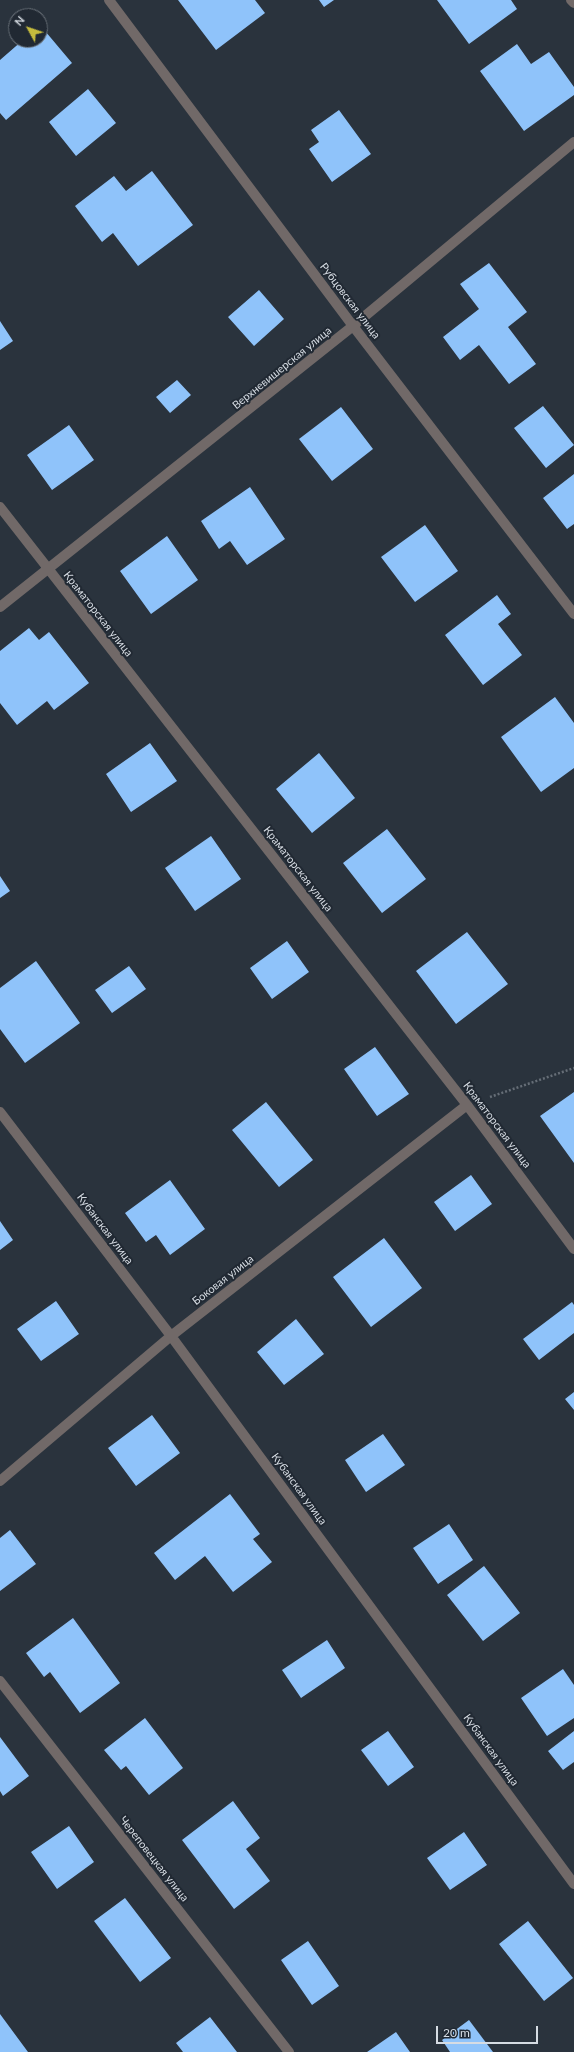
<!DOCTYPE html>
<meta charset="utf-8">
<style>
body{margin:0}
#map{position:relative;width:574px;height:2052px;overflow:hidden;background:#2a333d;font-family:Lato,sans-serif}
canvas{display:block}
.north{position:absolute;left:8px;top:8px;width:40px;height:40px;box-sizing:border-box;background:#212933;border:1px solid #697179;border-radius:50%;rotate:310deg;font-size:11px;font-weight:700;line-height:16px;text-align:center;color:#d6dce3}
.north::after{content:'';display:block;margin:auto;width:14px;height:18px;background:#c6bc3d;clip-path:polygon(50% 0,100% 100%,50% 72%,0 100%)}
.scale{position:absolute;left:436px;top:2026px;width:102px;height:18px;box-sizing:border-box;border:2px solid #d6dce3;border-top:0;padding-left:5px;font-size:12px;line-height:14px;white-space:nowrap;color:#d6dce3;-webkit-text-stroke:3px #212933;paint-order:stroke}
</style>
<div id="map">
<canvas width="574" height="2052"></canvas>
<div class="north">N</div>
<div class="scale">20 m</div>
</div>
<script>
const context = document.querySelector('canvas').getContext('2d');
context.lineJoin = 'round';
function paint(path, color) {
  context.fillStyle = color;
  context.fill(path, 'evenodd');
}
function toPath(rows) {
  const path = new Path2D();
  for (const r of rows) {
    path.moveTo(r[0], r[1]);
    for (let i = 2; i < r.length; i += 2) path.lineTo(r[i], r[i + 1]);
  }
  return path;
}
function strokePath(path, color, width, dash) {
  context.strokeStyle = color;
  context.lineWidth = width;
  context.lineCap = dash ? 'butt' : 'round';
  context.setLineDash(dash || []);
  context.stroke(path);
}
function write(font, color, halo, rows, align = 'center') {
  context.font = font + ' Lato,sans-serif';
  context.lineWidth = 4;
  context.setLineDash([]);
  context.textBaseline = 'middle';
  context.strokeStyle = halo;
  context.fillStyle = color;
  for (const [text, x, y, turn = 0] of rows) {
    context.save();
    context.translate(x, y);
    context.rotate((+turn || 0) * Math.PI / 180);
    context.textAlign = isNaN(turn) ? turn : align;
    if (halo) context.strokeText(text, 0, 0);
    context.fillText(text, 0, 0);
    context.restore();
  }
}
const building = toPath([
 [178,0,255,0,265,13,216,50],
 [319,0,334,0,324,7],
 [437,0,511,0,517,9,469,44],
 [40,25,72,63,6,120,0,113,0,60,23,40,40,40],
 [517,44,531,64,549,52,574,87,574,95,524,131,480,71],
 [88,89,116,123,76,156,49,122],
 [339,110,371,154,332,182,309,149,319,142,311,130],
 [152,171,193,225,138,266,113,233,102,242,75,206,114,176,126,191],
 [489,263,527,312,508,327,536,364,509,384,479,345,460,360,443,337,479,309,460,284],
 [259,290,284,319,254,346,228,317],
 [0,321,13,341,0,350],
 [177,380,191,395,170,413,156,397],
 [543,406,574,445,546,468,514,428],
 [341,407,373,449,332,481,299,439],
 [69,425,94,460,52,490,27,455],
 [574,474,574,524,567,529,543,498],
 [250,487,285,539,247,565,230,541,219,549,201,521],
 [425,525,458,571,415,602,381,557],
 [167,536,198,580,151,614,120,571],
 [497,595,511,614,498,624,522,655,483,685,445,635],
 [29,628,39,640,49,632,89,683,54,710,47,701,17,725,0,703,0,651],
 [555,697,574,723,574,768,541,792,501,737],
 [150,743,177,781,131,812,106,774],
 [319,753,355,798,312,833,276,789],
 [387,829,426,879,382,913,343,863],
 [211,836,241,879,195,911,165,868],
 [0,876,10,891,0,898],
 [467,932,508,984,456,1024,416,971],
 [287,941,309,972,272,999,250,968],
 [36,961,80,1023,25,1063,0,1029,0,988],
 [129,966,146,989,112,1013,95,990],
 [375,1047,409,1094,377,1116,344,1069],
 [574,1092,574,1163,540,1116],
 [266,1102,313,1160,279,1187,232,1130],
 [471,1175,492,1204,455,1231,434,1202],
 [170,1180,205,1229,170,1255,156,1235,146,1242,125,1213],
 [0,1221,13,1240,0,1250],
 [384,1238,422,1288,371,1327,333,1277],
 [56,1301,79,1334,41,1361,17,1329],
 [572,1302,574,1305,574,1333,539,1360,523,1339],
 [296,1319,324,1354,284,1385,257,1352],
 [574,1392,574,1410,565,1399],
 [152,1415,180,1453,136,1486,108,1448],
 [383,1434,405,1465,366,1492,345,1460],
 [230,1494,260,1534,253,1539,272,1562,233,1592,205,1556,175,1580,154,1553],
 [449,1524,473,1560,438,1584,413,1548],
 [10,1530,36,1564,0,1591,0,1538],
 [484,1566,520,1613,483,1641,447,1595],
 [73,1618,120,1683,80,1713,50,1672,44,1677,26,1653],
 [327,1640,345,1668,301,1698,282,1670],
 [563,1669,574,1685,574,1718,547,1736,521,1698],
 [145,1718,183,1768,149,1795,126,1766,121,1770,104,1750],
 [388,1731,414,1767,388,1786,361,1750],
 [574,1731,574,1762,563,1770,548,1751],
 [0,1737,29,1776,3,1796,0,1791],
 [233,1801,260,1838,246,1849,270,1881,234,1909,182,1840],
 [69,1826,94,1862,57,1889,31,1852],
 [464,1832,487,1865,450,1890,427,1858],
 [125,1898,171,1958,140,1982,94,1921],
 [528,1921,573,1978,544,2001,499,1944],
 [308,1941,339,1986,312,2005,281,1960],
 [0,2014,28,2052,0,2052],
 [210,2017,237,2052,183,2052,176,2043],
 [469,2020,493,2052,450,2052,442,2040],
 [396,2032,410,2052,367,2052]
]);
const path = toPath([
 [490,1097,574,1068]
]);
const minor = toPath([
 [109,0,353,326,574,614],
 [571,0,574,3],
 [0,507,467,1105,574,1249],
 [0,607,353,326,574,142],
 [0,1112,171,1336,574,1884],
 [0,1481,171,1336,467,1105],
 [0,1681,289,2052]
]);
const streetNames = [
 ["Рубцовская улица",350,301,53],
 ["Верхневишерская улица",282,368,-39],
 ["Краматорская улица",98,614,52],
 ["Краматорская улица",298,869,52],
 ["Краматорская улица",497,1125,53],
 ["Кубанская улица",105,1229,53],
 ["Боковая улица",223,1280,-38],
 ["Кубанская улица",299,1489,54],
 ["Кубанская улица",491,1750,54],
 ["Череповецкая улица",154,1859,52]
];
paint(building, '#8fc3fa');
strokePath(path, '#666e77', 2.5, [2, 2]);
strokePath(minor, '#716968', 10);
write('11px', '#d6dce3', '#212933', streetNames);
</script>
